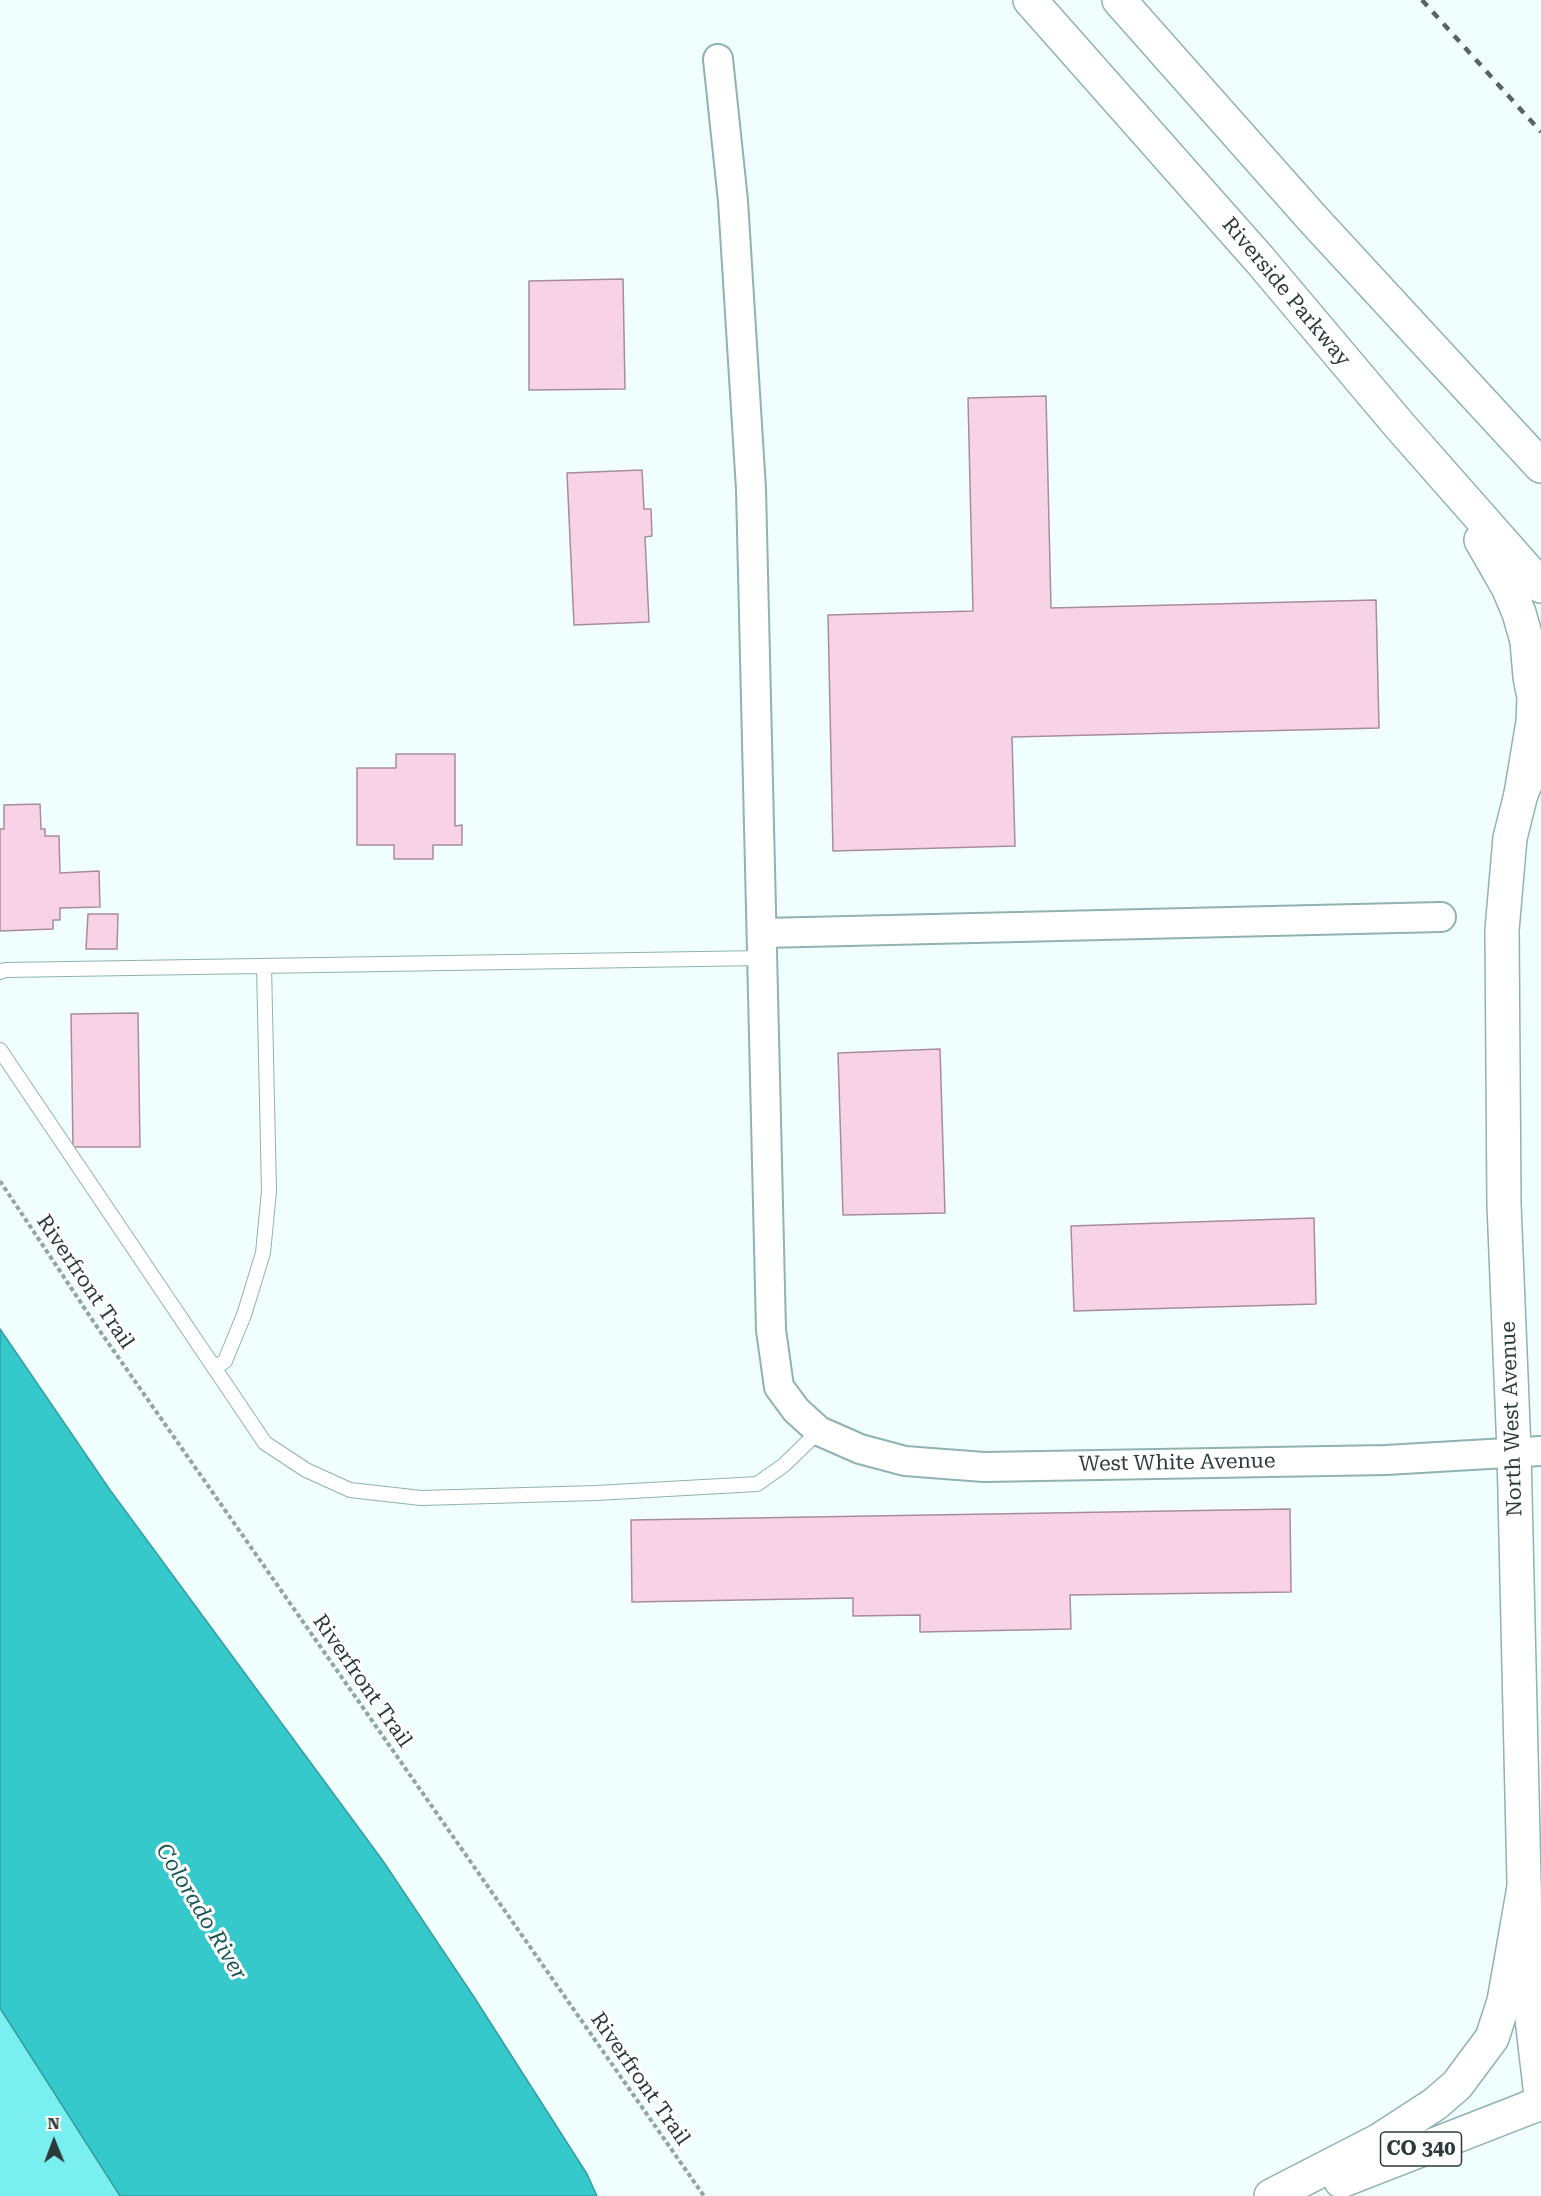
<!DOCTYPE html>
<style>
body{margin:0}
#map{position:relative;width:1541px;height:2196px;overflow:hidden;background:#f1fefe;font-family:"Roboto Serif",serif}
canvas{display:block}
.north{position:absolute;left:24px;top:2112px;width:60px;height:60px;-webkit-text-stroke:4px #fff;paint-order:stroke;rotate:359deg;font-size:16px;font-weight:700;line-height:24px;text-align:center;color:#2c3a3a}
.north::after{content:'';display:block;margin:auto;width:21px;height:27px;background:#2c3a3a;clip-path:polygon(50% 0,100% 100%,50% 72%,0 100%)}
</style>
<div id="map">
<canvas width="1541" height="2196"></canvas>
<div class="north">N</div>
</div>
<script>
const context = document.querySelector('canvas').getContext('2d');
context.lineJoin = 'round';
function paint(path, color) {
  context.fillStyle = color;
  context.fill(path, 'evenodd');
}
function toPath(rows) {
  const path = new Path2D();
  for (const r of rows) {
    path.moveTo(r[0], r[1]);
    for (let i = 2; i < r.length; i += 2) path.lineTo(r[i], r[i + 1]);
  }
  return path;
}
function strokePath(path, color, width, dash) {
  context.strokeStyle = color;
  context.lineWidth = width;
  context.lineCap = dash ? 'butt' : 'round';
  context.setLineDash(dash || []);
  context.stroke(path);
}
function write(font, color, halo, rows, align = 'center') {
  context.font = font + ' "Roboto Serif",serif';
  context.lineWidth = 6;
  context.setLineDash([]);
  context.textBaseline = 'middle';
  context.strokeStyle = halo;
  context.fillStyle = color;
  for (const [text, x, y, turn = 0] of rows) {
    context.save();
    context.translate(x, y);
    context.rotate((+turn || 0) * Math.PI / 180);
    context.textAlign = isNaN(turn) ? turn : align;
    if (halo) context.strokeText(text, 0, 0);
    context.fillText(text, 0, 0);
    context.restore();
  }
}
const green = toPath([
 [0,2008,120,2196,0,2196]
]);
const water = toPath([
 [0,1329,110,1490,383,1861,474,1997,587,2174,597,2196,120,2196,0,2008,0,1329]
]);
const building = toPath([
 [623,279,625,389,529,390,529,281,623,279],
 [1046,396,1051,608,1376,600,1379,728,1012,737,1015,846,833,851,828,615,973,611,968,398,1046,396],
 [642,470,644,509,651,509,652,536,645,537,649,622,574,625,567,473,642,470],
 [396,754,455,754,455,826,462,825,462,845,433,845,433,859,394,859,394,845,357,845,357,768,396,768,396,754],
 [40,804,41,829,45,829,45,836,59,836,60,873,99,871,100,907,60,908,60,920,53,920,53,929,0,931,0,829,4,829,4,805,40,804],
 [88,914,118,914,117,949,86,949,88,914],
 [138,1013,140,1147,73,1147,71,1014,138,1013],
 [940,1049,945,1213,843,1215,838,1053,940,1049],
 [1314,1218,1316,1304,1074,1311,1071,1226,1314,1218],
 [1290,1509,1291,1592,1070,1595,1071,1629,920,1632,920,1615,853,1616,853,1598,632,1602,631,1520,1290,1509]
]);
const path = toPath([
 [0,1181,95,1324,704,2196]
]);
const service = toPath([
 [0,972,5,970,763,958],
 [0,1050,265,1443,306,1470,350,1490,421,1498,596,1493,757,1484,784,1465,819,1431],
 [214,1368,225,1361,244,1315,263,1253,269,1191,264,966]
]);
const minor = toPath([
 [718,59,733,201,751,489,771,1330,779,1387,796,1410,819,1431,860,1449,905,1461,984,1467,1386,1460,1541,1451],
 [763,933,1441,917]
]);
const tertiary = toPath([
 [1532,768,1521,794,1510,838,1502,930,1504,1204,1514,1451,1526,1967,1541,2096]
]);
const primary = toPath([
 [1030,0,1260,260,1400,426,1541,586],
 [1119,0,1313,219,1541,466],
 [1481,540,1508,587,1519,613,1527,641,1530,677,1534,697,1533,722,1521,794],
 [1341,2181,1541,2103],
 [1271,2196,1378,2141,1435,2104,1457,2085,1492,2038,1504,2001,1524,1887]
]);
const rail = toPath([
 [1422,0,1541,132]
]);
const shields = [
 [1421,2149,81]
];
const shieldNames = [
 ["CO 340",1421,2149]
];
const streetNames = [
 ["Riverside Parkway",1286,292,50],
 ["Riverfront Trail",85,1282,56],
 ["North West Avenue",1512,1419,-92],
 ["West White Avenue",1177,1463,-1],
 ["Riverfront Trail",362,1681,55],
 ["Riverfront Trail",640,2079,55]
];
const waterNames = [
 ["Colorado River",201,1912,59]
];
paint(green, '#79eff0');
paint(water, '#36c9cb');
strokePath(water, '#339ea0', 1.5);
paint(building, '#f8d3e7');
strokePath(building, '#a68d9a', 1.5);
strokePath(service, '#90b2b2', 16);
strokePath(minor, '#90b2b2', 32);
strokePath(tertiary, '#90b2b2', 36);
strokePath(primary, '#90b2b2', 36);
strokePath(path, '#95a3a3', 4, [4.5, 3]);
strokePath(service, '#fff', 14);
strokePath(minor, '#fff', 28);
strokePath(tertiary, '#fff', 33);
strokePath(primary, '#fff', 33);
strokePath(rail, '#566464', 4.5, [8, 8]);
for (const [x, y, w] of shields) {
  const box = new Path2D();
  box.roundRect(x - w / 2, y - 17, w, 34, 4.5);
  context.fillStyle = '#fff';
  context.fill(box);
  strokePath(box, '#2c3a3a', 1.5);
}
write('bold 20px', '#2c3a3a', null, shieldNames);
write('21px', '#2c3a3a', '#fff', streetNames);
write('italic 22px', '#1b5657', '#fff', waterNames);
</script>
